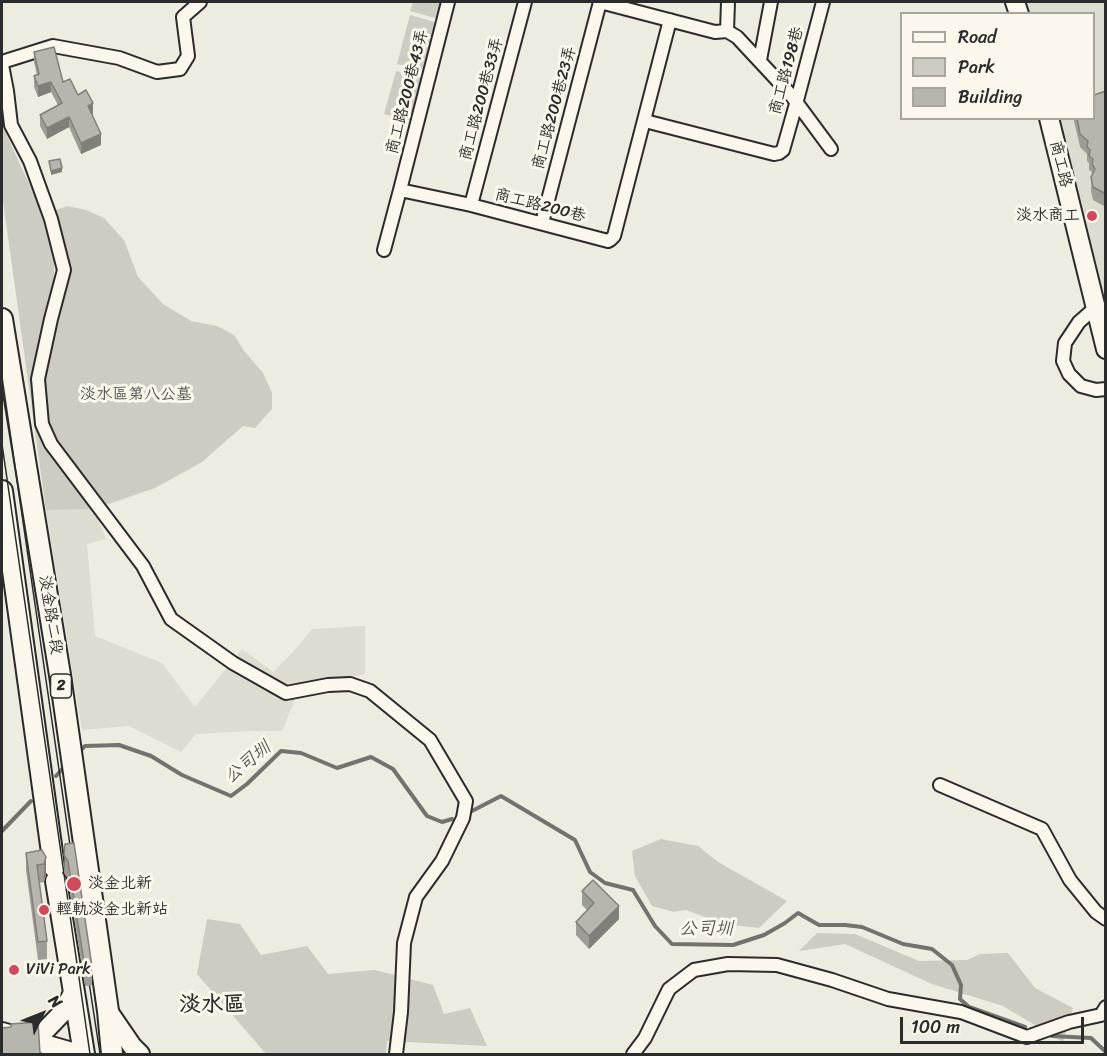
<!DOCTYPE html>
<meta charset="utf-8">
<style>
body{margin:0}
#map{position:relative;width:1107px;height:1056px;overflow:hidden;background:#eeebe0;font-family:Sriracha,sans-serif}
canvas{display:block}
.frame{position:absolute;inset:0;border:3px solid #2b2b2b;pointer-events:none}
.legend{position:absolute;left:900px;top:12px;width:195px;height:108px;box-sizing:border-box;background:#fbf7ec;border:2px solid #a8a59f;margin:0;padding:8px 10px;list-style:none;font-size:18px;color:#2b2b2b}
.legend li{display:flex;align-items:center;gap:12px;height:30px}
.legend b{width:30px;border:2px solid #a8a59f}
.north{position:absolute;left:12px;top:984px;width:60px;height:60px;-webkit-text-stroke:4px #fbf7ec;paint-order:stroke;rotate:47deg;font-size:16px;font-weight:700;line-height:24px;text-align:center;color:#2b2b2b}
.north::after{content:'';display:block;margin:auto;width:21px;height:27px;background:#2b2b2b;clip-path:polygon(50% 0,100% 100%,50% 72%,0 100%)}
.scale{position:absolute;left:900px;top:1017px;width:184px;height:27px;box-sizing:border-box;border:3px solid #2b2b2b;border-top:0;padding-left:8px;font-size:18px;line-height:21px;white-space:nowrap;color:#2b2b2b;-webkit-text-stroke:4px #fbf7ec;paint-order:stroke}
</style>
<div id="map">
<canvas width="1107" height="1056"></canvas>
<div class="frame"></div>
<ul class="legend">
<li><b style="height:8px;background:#fbf7ec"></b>Road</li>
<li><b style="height:16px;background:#cecbc2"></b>Park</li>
<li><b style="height:16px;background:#b8b5ae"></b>Building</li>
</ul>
<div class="north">N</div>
<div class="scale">100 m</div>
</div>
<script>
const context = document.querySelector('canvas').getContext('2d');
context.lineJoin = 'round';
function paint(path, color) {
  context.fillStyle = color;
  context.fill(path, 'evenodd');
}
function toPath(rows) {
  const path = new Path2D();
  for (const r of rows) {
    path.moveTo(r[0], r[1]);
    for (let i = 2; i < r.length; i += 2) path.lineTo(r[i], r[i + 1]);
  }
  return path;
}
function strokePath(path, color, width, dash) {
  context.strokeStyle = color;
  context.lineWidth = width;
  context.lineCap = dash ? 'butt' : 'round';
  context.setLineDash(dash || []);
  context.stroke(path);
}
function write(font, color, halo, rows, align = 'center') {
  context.font = font + ' Sriracha,"LXGW WenKai TC",sans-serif';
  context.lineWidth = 6;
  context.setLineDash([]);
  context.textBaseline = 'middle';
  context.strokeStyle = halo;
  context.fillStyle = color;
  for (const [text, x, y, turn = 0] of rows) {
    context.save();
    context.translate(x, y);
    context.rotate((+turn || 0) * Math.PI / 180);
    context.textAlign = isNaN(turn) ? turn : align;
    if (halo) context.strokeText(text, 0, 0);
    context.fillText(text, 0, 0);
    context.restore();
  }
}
const built = toPath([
 [1019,2,1105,2,1105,313,1052,119,1094,118,1094,14,1023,13],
 [94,509,106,539,87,544,95,636,162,663,195,707,242,649,273,672,293,652,312,629,365,626,365,674,299,690,282,731,250,731,196,734,181,752,129,726,82,730,46,510]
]);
const green = toPath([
 [413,2,444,2,439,19,410,11],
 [410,15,438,23,426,71,397,64],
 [396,71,424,78,413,121,384,114],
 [2,102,7,136,37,201,54,258,54,284,34,378,39,424,48,447,89,502,55,442,46,423,43,379,68,270,53,211,67,206,86,210,104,218,124,240,138,277,163,304,191,321,217,326,234,335,245,352,263,373,272,393,272,409,255,428,243,426,202,462,155,488,94,509,46,510,2,194],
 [661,839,698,846,718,862,787,901,759,928,724,924,686,910,674,912,652,906,635,876,632,851],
 [207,919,240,924,261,955,307,946,328,974,375,970,433,985,444,1014,470,1008,487,1046,387,1041,386,1054,266,1054,197,974],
 [817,933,855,934,919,961,967,960,980,954,1008,953,1035,988,1073,1008,1063,1042,1003,1006,932,984,845,944,799,951]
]);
const stream = toPath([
 [78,753,85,746,119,745,151,756,182,775,231,796,247,784,281,751,301,753,337,768,371,757,393,769,427,816,442,822,452,819],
 [56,776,65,766],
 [472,811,501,796,575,840,590,872,605,883,633,890,655,926,672,944,733,945,764,935,785,923,798,913,819,925,845,925,862,927,903,944,932,949,952,965,961,985,960,999,969,1007,1025,1027],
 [2,831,31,801],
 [1052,1036,1091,1038,1106,1052]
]);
const street = toPath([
 [600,2,715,32,727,31,737,37,791,95,831,149],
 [727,31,728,2],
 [760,60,771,2],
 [2,62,53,46,119,58,157,72,180,69,188,56,183,17,200,2],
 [2,65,7,91,11,125,30,161,51,219,64,270,51,319,38,379,42,424,51,444,143,566,171,619,233,663,286,693,328,685,350,684,370,691,430,740,466,801,463,818,442,861,416,897,404,943,401,1012,396,1054],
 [645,121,774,154,779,153,783,150,796,104,823,2],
 [400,190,448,2],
 [471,205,525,2],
 [542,223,600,2],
 [384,250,400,190,471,205,608,241,610,240,614,236,670,20],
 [1095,308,1079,322,1065,343,1063,361,1069,374,1081,386,1096,390,1106,389],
 [940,785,1042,829,1070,880,1096,912,1106,919],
 [633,1054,645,1038,669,989,694,970,728,964,777,965,832,980,888,999,961,1012,1027,1037,1069,1022,1101,1015,1106,1007]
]);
const secondary = toPath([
 [1015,2,1019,14],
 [1049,118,1106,349],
 [108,1011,132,1046,140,1054],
 [2,1032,79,1054],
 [35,1041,63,1012,73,993]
]);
const primary = toPath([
 [2,319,60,675,108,1011,112,1054],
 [2,491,54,867],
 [56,881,84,1054]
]);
const tram = toPath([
 [2,377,72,859],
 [2,444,90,1054],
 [87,969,100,1054]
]);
const wall = toPath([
 [34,52,63,82,78,95,93,114,92,115,101,145,81,154,69,127,47,139,40,126,40,115,58,105,51,92,38,97,34,87,34,76,37,75,34,62],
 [1106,91,1106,207,1093,200,1091,191,1092,172,1089,170,1089,163,1087,161,1087,154,1080,147,1074,121,1074,118,1094,118],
 [65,844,92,967,92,985,85,986,68,879,64,873],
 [42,850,46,875,44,882,39,883,47,941,47,959,38,960,26,870,26,853],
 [582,891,619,919,589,949,576,935,576,922,587,910,582,905]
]);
const shadedWall = toPath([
 [51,82,51,92,38,97,38,86],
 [93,103,93,114,88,117,88,106],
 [69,117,69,127,47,139,47,128],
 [101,134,101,145,81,154,81,143],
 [62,168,62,172,51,175,51,171],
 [46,857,46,875,44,882,44,864],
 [619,906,619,919,589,949,589,936]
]);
const building = toPath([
 [54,47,63,82,70,79,78,95,86,90,93,103,88,106,101,134,81,143,69,117,47,128,40,115,62,103,51,82,38,86,34,76,39,74,34,52,54,47],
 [1106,91,1106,194,1093,187,1091,177,1095,169,1092,164,1093,159,1089,156,1090,150,1087,147,1088,141,1080,134,1077,118,1094,118,1094,95,1106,91],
 [60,159,62,168,51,171,49,161,60,159],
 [74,843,92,967,85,968,68,861,64,855,65,844,74,843],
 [42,850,46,857,44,864,37,865,47,941,38,942,26,853,42,850],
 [593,880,619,906,589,936,576,922,594,903,582,891,593,880],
 [38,1022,40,1054,2,1054,2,1028,11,1027,11,1024,38,1022]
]);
const markers = [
 [1092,216,6,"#d1495b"],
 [74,884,8,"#d1495b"],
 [44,910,6,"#d1495b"],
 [14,970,6,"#d1495b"]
];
const shields = [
 [61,686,21]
];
const shieldNames = [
 ["2",61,686]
];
const streetNames = [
 ["商工路198巷",787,71,-75],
 ["商工路200巷43弄",408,92,-76],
 ["商工路200巷33弄",482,99,-75],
 ["商工路200巷23弄",555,108,-75],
 ["商工路",1060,164,76],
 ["商工路200巷",540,206,14],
 ["淡金路二段",50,615,81]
];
const poiNames = [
 ["淡水商工",1080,216,"right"],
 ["淡金北新",88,884],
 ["輕軌淡金北新站",56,910],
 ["ViVi Park",26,970]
];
const parkNames = [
 ["淡水區第八公墓",136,395]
];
const waterNames = [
 ["公司圳",248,763,-40],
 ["公司圳",706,929]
];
const districtNames = [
 ["淡水區",212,1005]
];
paint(built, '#dedbd1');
paint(green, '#cecbc2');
strokePath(stream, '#74726e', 4);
strokePath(street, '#2b2b2b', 16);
strokePath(secondary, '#2b2b2b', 22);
strokePath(primary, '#2b2b2b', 24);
strokePath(street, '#fbf7ec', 12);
strokePath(secondary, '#fbf7ec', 18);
strokePath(primary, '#fbf7ec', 20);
strokePath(tram, '#2b2b2b', 1.5);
paint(wall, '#9e9c96');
paint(shadedWall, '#817f7a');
paint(building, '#b8b5ae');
strokePath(building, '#817f7a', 1.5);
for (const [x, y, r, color] of markers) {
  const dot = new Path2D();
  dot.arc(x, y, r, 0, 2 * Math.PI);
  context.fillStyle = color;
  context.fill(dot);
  strokePath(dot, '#fbf7ec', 2);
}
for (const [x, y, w] of shields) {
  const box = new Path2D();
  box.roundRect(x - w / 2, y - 12, w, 24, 4.5);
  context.fillStyle = '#fbf7ec';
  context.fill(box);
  strokePath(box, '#2b2b2b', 1.5);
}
write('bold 15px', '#2b2b2b', null, shieldNames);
write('16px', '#2b2b2b', '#fbf7ec', streetNames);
write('16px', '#2b2b2b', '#fbf7ec', poiNames, 'left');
write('16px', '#545351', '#fbf7ec', parkNames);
write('italic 18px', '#555552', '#fbf7ec', waterNames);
write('bold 22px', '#2b2b2b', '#fbf7ec', districtNames);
</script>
